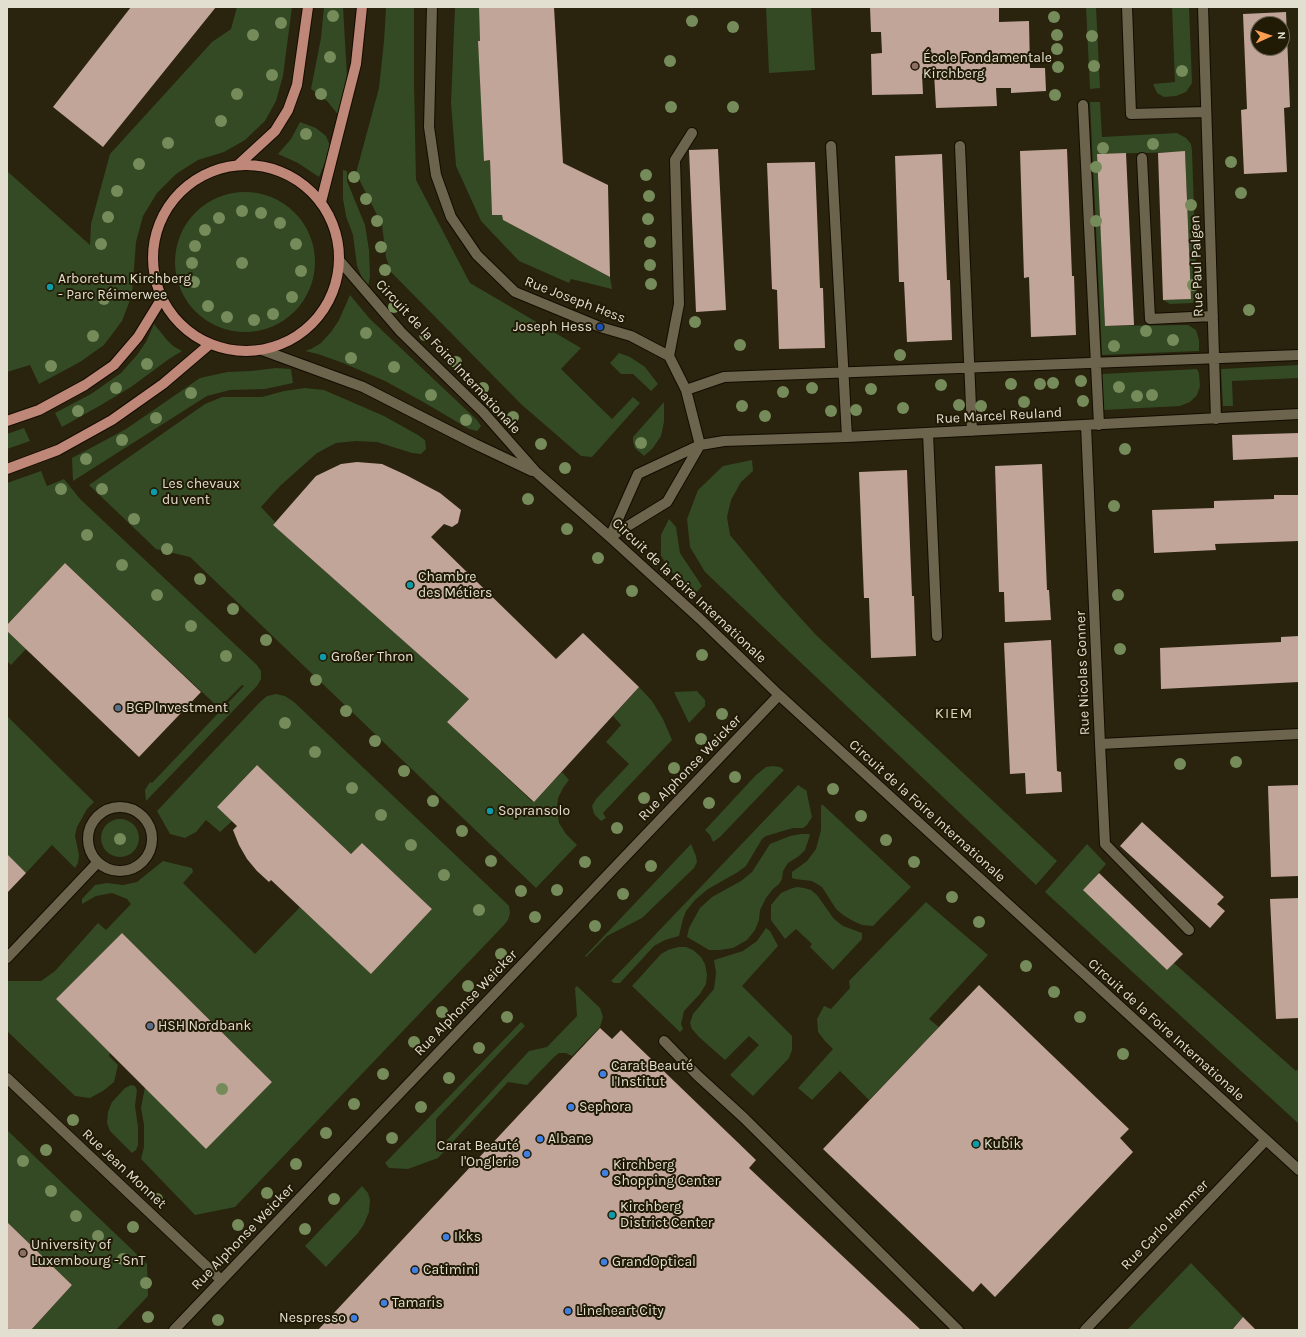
<!DOCTYPE html>
<meta charset="utf-8">
<style>
body{margin:0}
#map{position:relative;width:1306px;height:1337px;overflow:hidden;background:#2a230d;font-family:Karla,sans-serif}
canvas{display:block}
.frame{position:absolute;inset:0;border:8px solid #e2ded0;pointer-events:none}
.north{position:absolute;left:1250px;top:16px;width:40px;height:40px;box-sizing:border-box;background:#211a04;border:1px solid #6e6856;border-radius:50%;rotate:87deg;font-size:11px;font-weight:700;line-height:16px;text-align:center;color:#e2ded0}
.north::after{content:'';display:block;margin:auto;width:14px;height:18px;background:#fb9e51;clip-path:polygon(50% 0,100% 100%,50% 72%,0 100%)}
</style>
<div id="map">
<canvas width="1306" height="1337"></canvas>
<div class="frame"></div>
<div class="north">N</div>
</div>
<script>
const context = document.querySelector('canvas').getContext('2d');
context.lineJoin = 'round';
function paint(path, color) {
  context.fillStyle = color;
  context.fill(path, 'evenodd');
}
function toPath(rows) {
  const path = new Path2D();
  for (const r of rows) {
    if (r.length === 3) {
      path.moveTo(r[0] + r[2], r[1]);
      path.arc(r[0], r[1], r[2], 0, 2 * Math.PI);
      continue;
    }
    path.moveTo(r[0], r[1]);
    for (let i = 2; i < r.length; i += 2) path.lineTo(r[i], r[i + 1]);
  }
  return path;
}
function strokePath(path, color, width, dash) {
  context.strokeStyle = color;
  context.lineWidth = width;
  context.lineCap = dash ? 'butt' : 'round';
  context.setLineDash(dash || []);
  context.stroke(path);
}
function write(font, color, halo, rows, align = 'center') {
  context.font = font + ' Karla,sans-serif';
  context.lineWidth = 4;
  context.setLineDash([]);
  context.textBaseline = 'middle';
  context.strokeStyle = halo;
  context.fillStyle = color;
  for (const [text, x, y, turn = 0] of rows) {
    context.save();
    context.translate(x, y);
    context.rotate((+turn || 0) * Math.PI / 180);
    context.textAlign = isNaN(turn) ? turn : align;
    if (halo) context.strokeText(text, 0, 0);
    context.fillText(text, 0, 0);
    context.restore();
  }
}
const green = toPath([
 [237,7,292,7,283,76,276,101,265,121,245,140,224,152,198,160,176,174,157,193,143,216,136,242,132,295,122,321,104,345,80,362,39,384,30,365,7,372,7,171,90,245,91,224,110,154,212,42,231,29],
 [324,7,343,7,347,77,345,96,340,117,327,101,311,89,321,38],
 [386,7,414,7,414,82,416,180,470,283,581,348,561,369,612,419,633,397,640,403,592,457,581,456,522,405,391,272,386,257,382,225,356,173,379,88,384,41],
 [455,7,479,7,480,41,478,41,485,161,490,160,492,215,502,215,503,220,610,277,612,289,571,279,569,283,519,261,481,221,456,166,451,103],
 [766,7,811,7,815,70,769,73],
 [1086,7,1096,7,1100,88,1090,89],
 [1172,7,1189,7,1192,83,1186,92,1176,96,1164,97,1157,93,1153,84,1175,82],
 [1090,102,1100,102,1102,137,1177,133,1186,138,1191,144,1192,151,1197,298,1193,303,1170,304,1163,300,1191,299,1185,152,1097,154,1105,326,1188,325,1196,330,1199,340,1199,351,1102,355],
 [300,122,316,128,326,136,331,148,319,177,298,163,278,154,291,139],
 [343,170,347,171,347,181,365,225,369,250,370,276,368,288,363,280,357,266,353,235,346,216,343,199],
 [245,262,70],
 [350,295,370,319,477,420,481,426,479,429,477,431,469,429,425,403,385,381,343,363,318,354,305,351,311,349,321,343,331,332,339,320],
 [154,324,167,340,173,346,182,351,169,359,131,387,101,405,62,427,55,413,91,394,121,373,137,355,146,342],
 [619,353,630,357,645,367,658,384,651,391,633,374,621,374,610,363],
 [1299,365,1299,378,1232,381,1233,406,1223,406,1221,369],
 [276,368,291,369,293,383,265,389,230,390,207,396,73,481,72,458,126,429,200,378,227,372,251,371],
 [1197,369,1199,373,1200,386,1197,395,1190,402,1180,406,1103,410,1102,374],
 [305,388,324,390,384,416,418,435,425,440,426,449,421,454,412,453,377,442,356,441,336,443,317,453,280,486,261,507,275,522,273,525,469,699,447,722,533,802,562,772,569,780,563,788,558,798,557,809,559,823,566,834,577,845,536,888,190,557,156,549,89,485,205,404,222,397,262,397,284,391],
 [664,402,664,422,661,436,653,448,644,456,635,448,633,442,633,437],
 [24,428,30,441,7,449,7,434],
 [752,460,753,471,741,482,731,500,727,517,730,535,778,593,816,635,1057,861,1036,885,705,572,690,547,687,519,698,490,723,466],
 [41,471,47,486,64,479,80,499,257,665,261,671,261,679,257,686,146,801,145,790,150,782,152,783,244,686,242,685,219,708,65,563,7,625,7,483],
 [669,519,676,527,680,553,702,586,695,594,671,571,661,556,661,535],
 [7,631,26,649,11,665,7,661],
 [639,687,652,701,663,719,672,740,603,813,606,818,601,821,594,814,592,806,596,799,629,764,606,742,621,725,613,716],
 [697,691,705,700,705,706,689,723,674,692],
 [276,694,285,696,294,702,504,901,509,906,510,913,508,920,504,925,235,1207,195,1215,141,1159,144,1147,144,1125,141,1108,145,1087,206,1148,272,1082,122,933,56,999,110,1053,109,1056,118,1065,114,1082,103,1091,90,1098,75,1096,7,1031,7,981,41,981,55,971,98,923,106,930,131,904,127,899,112,893,96,896,82,904,82,899,95,885,107,883,123,885,137,882,163,861,192,868,193,872,183,883,255,954,300,907,371,974,432,909,362,843,351,854,257,765,217,807,232,821,220,832,206,820,196,832,185,838,170,834,157,811,260,702,267,696],
 [7,716,94,802,87,809,77,827,75,836,79,855,78,863,75,868,52,845,26,873,7,854],
 [773,766,780,767,784,770,720,837,713,842,710,835,705,830,756,775,766,767],
 [798,785,807,791,807,794,812,817,807,825,803,828,793,828,766,836,762,839,746,866,738,872,708,889,695,900,686,911,683,919,679,936,665,940,654,946,620,983,614,983,611,981],
 [821,805,823,805,911,887,873,926,862,925,853,921,843,915,836,909,822,887,812,881,795,879,792,878,792,872,807,861,816,849,821,830],
 [120,838,19],
 [801,834,809,834,810,835,805,850,799,856,788,863,783,871,782,879,779,884,773,889,766,898,760,910,759,920,755,930,747,940,733,948,720,950,709,950,687,937,689,928,700,908,712,897,741,881,752,872,770,844,790,836],
 [691,844,696,856,697,862,694,868,642,918,607,936,586,957,585,956],
 [1087,844,1106,864,1084,890,1167,970,1174,963,1296,1071,1299,1068,1299,1124,1045,892],
 [797,887,804,888,811,890,817,895,834,919,843,926,862,933,862,939,833,970,810,947,812,944,796,929,785,939,771,920,771,905,781,893,790,889],
 [926,902,988,955,929,1019,939,1027,869,1100,840,1071,812,1100,798,1088,833,1049,825,1041,818,1032,817,1019,824,1006,831,1009,850,988,849,981],
 [766,928,770,931,778,946,742,986,792,1036,792,1050,789,1058,753,1096,730,1075,759,1045,749,1036,725,1060,699,1037,692,1029,690,1023,693,1014,714,989,716,973,714,960,743,951,757,941],
 [678,947,686,947,693,950,701,957,705,964,707,975,706,984,700,994,684,1011,681,1024,683,1029,680,1032,632,986,661,954,668,950],
 [577,986,600,1008,603,1017,600,1027,572,1056,566,1053,559,1053,554,1057,527,1085,508,1082,438,1158,408,1169,389,1168,385,1163,521,1022,525,1026,436,1119,436,1152,529,1051,547,1047,577,1016,575,988],
 [131,1085,135,1086,137,1090,135,1106,138,1127,138,1145,136,1150,132,1153,110,1131,107,1123,108,1112,112,1102,125,1088],
 [7,1130,147,1264,148,1296,116,1330,31,1330,72,1285,7,1222],
 [362,1186,368,1193,370,1200,369,1212,364,1224,358,1233,326,1267,305,1246],
 [1191,1263,1243,1317,1232,1330,1127,1330]
]);
const building = toPath([
 [131,7,216,7,103,147,53,107],
 [479,7,554,7,563,163,608,185,610,277,503,220,502,215,492,215,490,160,484,161,478,41,480,41],
 [870,7,999,7,999,22,1029,21,1030,68,1045,68,1046,91,1011,93,1011,88,996,88,997,106,936,108,934,73,922,74,923,94,872,95,871,54,882,53,881,32,871,32],
 [1286,12,1290,107,1284,108,1287,172,1244,174,1241,110,1247,109,1243,14],
 [1258,24,1282,24,1282,48,1258,48],
 [718,149,726,310,696,312,689,150],
 [1067,149,1072,276,1074,276,1076,335,1031,337,1029,277,1024,278,1020,151],
 [1185,151,1191,299,1163,300,1158,153],
 [1126,153,1134,325,1105,326,1097,154],
 [942,154,947,280,950,280,952,340,907,342,904,282,899,282,895,156],
 [815,162,820,288,823,288,825,348,779,349,777,290,772,289,767,163],
 [1299,433,1299,457,1233,460,1232,435],
 [357,462,382,464,406,475,440,493,461,510,458,523,452,527,444,524,431,537,556,659,583,633,639,687,534,802,447,722,469,699,273,525,316,476,341,464],
 [1042,464,1047,590,1049,590,1051,620,1005,622,1004,592,999,592,995,466],
 [907,470,912,596,914,596,916,656,871,658,869,598,864,598,859,472],
 [1274,495,1299,495,1299,541,1215,544,1216,550,1154,553,1152,510,1214,508,1214,501,1274,499],
 [65,563,201,692,139,757,7,631,7,625],
 [1299,636,1299,682,1161,689,1160,648,1281,642,1281,637],
 [1051,640,1057,771,1061,772,1062,792,1026,794,1025,773,1010,774,1004,643],
 [257,765,351,854,362,843,432,909,371,974,271,880,269,882,257,871,247,859,239,845,233,830,237,826,217,807],
 [1299,785,1299,876,1271,877,1268,786],
 [1142,822,1224,897,1217,904,1225,911,1210,928,1120,846],
 [7,854,26,873,7,893],
 [1099,873,1183,954,1167,970,1083,890],
 [1299,898,1299,1018,1276,1019,1270,899],
 [122,933,272,1082,206,1149,56,999],
 [979,985,1129,1129,1120,1138,1133,1152,995,1297,981,1283,973,1292,823,1149],
 [600,1028,612,1039,621,1030,756,1160,749,1168,921,1330,318,1330],
 [7,1222,72,1285,31,1330,10,1330,7,1328],
 [1243,1317,1256,1330,1232,1330]
]);
const minor = toPath([
 [432,7,429,127,436,175,451,217,477,255,515,292,600,327,631,336,669,356,686,390,700,445,667,502,610,537],
 [1127,7,1131,114,1206,112],
 [1203,7,1216,419],
 [1083,105,1099,425],
 [831,146,847,437],
 [960,146,972,431],
 [1142,158,1150,319,1213,316],
 [339,260,401,332,483,412,536,472,610,537,699,618,779,695,1299,1170],
 [262,350,363,387,475,444,532,471],
 [669,356,679,304,675,160,692,133],
 [686,390,724,377,1299,355],
 [1086,425,1100,744,1299,734],
 [928,433,937,636],
 [610,537,638,474,700,445,724,441,847,437,1299,414],
 [1100,744,1105,844,1189,930],
 [120,839,32],
 [7,958,97,863],
 [664,1041,697,1075,743,1117,958,1330],
 [7,1078,221,1280],
 [174,1330,779,695],
 [1085,1330,1266,1140]
]);
const major = toPath([
 [238,165,275,131,288,110,297,85,308,7],
 [246,258,93],
 [321,202,356,64,362,7],
 [7,421,39,410,85,385,114,365,138,337,162,298],
 [7,469,58,450,112,420,163,384,210,344]
]);
const trees = [
 [333,16],
 [1054,17],
 [692,21],
 [281,23],
 [733,27],
 [253,35],
 [1057,35],
 [1092,36],
 [1057,49],
 [330,57],
 [670,61],
 [1094,66],
 [1058,67],
 [1182,71],
 [272,75],
 [237,94],
 [321,94],
 [1055,95],
 [671,107],
 [733,107],
 [221,121],
 [306,134],
 [168,143],
 [1153,144],
 [1103,148],
 [1231,162],
 [139,164],
 [1096,167],
 [646,175],
 [354,177],
 [117,191],
 [1241,193],
 [649,196],
 [366,199],
 [1191,205],
 [242,211],
 [261,213],
 [108,217],
 [219,218],
 [648,219],
 [377,221],
 [1096,221],
 [280,223],
 [205,230],
 [650,242],
 [101,244],
 [296,244],
 [195,246],
 [381,247],
 [192,263],
 [242,263],
 [650,265],
 [385,270],
 [301,271],
 [194,282],
 [651,284],
 [1193,285],
 [292,297],
 [104,299],
 [208,306],
 [394,307],
 [1249,310],
 [273,314],
 [227,317],
 [254,320],
 [695,322],
 [1146,331],
 [366,333],
 [425,335],
 [93,336],
 [1173,340],
 [740,345],
 [1114,346],
 [900,355],
 [351,358],
 [456,362],
 [147,364],
 [51,366],
 [394,367],
 [1081,381],
 [1053,383],
 [1011,384],
 [1040,384],
 [941,385],
 [1119,387],
 [116,388],
 [483,388],
 [812,388],
 [871,389],
 [783,392],
 [191,393],
 [431,395],
 [1152,395],
 [1137,396],
 [1083,401],
 [1024,402],
 [959,405],
 [742,406],
 [981,406],
 [903,408],
 [856,410],
 [78,411],
 [831,411],
 [765,416],
 [513,417],
 [156,418],
 [466,420],
 [122,440],
 [641,443],
 [541,444],
 [1125,449],
 [86,459],
 [565,468],
 [61,489],
 [102,489],
 [528,499],
 [1114,506],
 [134,519],
 [567,529],
 [87,535],
 [167,549],
 [598,558],
 [122,565],
 [200,579],
 [632,591],
 [157,595],
 [1118,595],
 [233,609],
 [191,626],
 [266,640],
 [1120,649],
 [702,655],
 [226,656],
 [316,680],
 [346,711],
 [722,714],
 [285,723],
 [701,739],
 [375,741],
 [315,752],
 [1236,762],
 [1180,764],
 [674,768],
 [404,771],
 [735,777],
 [352,788],
 [833,789],
 [644,798],
 [433,801],
 [709,803],
 [381,815],
 [861,816],
 [617,828],
 [462,831],
 [120,839],
 [886,840],
 [411,845],
 [491,861],
 [585,862],
 [914,862],
 [651,866],
 [444,875],
 [557,890],
 [521,891],
 [623,894],
 [952,897],
 [479,910],
 [535,917],
 [979,922],
 [595,926],
 [501,954],
 [1026,966],
 [468,986],
 [1054,992],
 [442,1012],
 [507,1017],
 [1080,1017],
 [414,1042],
 [479,1048],
 [1123,1054],
 [383,1074],
 [449,1078],
 [222,1089],
 [354,1104],
 [421,1107],
 [73,1120],
 [326,1133],
 [392,1138],
 [46,1150],
 [23,1161],
 [296,1164],
 [51,1191],
 [267,1193],
 [157,1199],
 [334,1199],
 [76,1216],
 [238,1225],
 [133,1227],
 [305,1229],
 [98,1236],
 [123,1259],
 [146,1283],
 [148,1317],
 [218,1320]
];
const markers = [
 [915,66,4,"#8d6e63"],
 [50,287,4,"#0f9aa8"],
 [600,327,4,"#1a4fb4"],
 [154,492,4,"#0f9aa8"],
 [410,585,4,"#0f9aa8"],
 [323,657,4,"#0f9aa8"],
 [118,708,4,"#5c6f8a"],
 [490,811,4,"#0f9aa8"],
 [150,1026,4,"#5c6f8a"],
 [603,1074,4,"#3f7fe0"],
 [571,1107,4,"#3f7fe0"],
 [540,1139,4,"#3f7fe0"],
 [976,1144,4,"#0f9aa8"],
 [527,1154,4,"#3f7fe0"],
 [605,1173,4,"#3f7fe0"],
 [612,1215,4,"#0f9aa8"],
 [446,1237,4,"#3f7fe0"],
 [23,1253,4,"#8d6e63"],
 [604,1262,4,"#3f7fe0"],
 [415,1270,4,"#3f7fe0"],
 [384,1303,4,"#3f7fe0"],
 [568,1311,4,"#3f7fe0"],
 [354,1318,4,"#3f7fe0"]
];
const poiNames = [
 ["École Fondamentale",923,58],
 ["Kirchberg",923,74],
 ["Arboretum Kirchberg",58,279],
 ["- Parc Réimerwee",58,295],
 ["Joseph Hess",592,327,"right"],
 ["Les chevaux",162,484],
 ["du vent",162,500],
 ["Chambre",418,577],
 ["des Métiers",418,593],
 ["Großer Thron",331,657],
 ["BGP Investment",126,708],
 ["Sopransolo",498,811],
 ["HSH Nordbank",158,1026],
 ["Carat Beauté",611,1066],
 ["l'Institut",611,1082],
 ["Sephora",579,1107],
 ["Albane",548,1139],
 ["Kubik",984,1144],
 ["Carat Beauté",519,1146,"right"],
 ["l'Onglerie",519,1162,"right"],
 ["Kirchberg",613,1165],
 ["Shopping Center",613,1181],
 ["Kirchberg",620,1207],
 ["District Center",620,1223],
 ["Ikks",454,1237],
 ["University of",31,1245],
 ["Luxembourg - SnT",31,1261],
 ["GrandOptical",612,1262],
 ["Catimini",423,1270],
 ["Tamaris",392,1303],
 ["Lineheart City",576,1311],
 ["Nespresso",346,1318,"right"]
];
const streetNames = [
 ["Rue Paul Palgen",1197,266,-92],
 ["Rue Joseph Hess",575,300,21],
 ["Circuit de la Foire Internationale",448,357,47],
 ["Rue Marcel Reuland",999,416,-3],
 ["Circuit de la Foire Internationale",689,591,43],
 ["Rue Nicolas Gonner",1083,673,-92],
 ["Rue Alphonse Weicker",690,768,-46],
 ["Circuit de la Foire Internationale",927,811,42],
 ["Rue Alphonse Weicker",466,1003,-46],
 ["Circuit de la Foire Internationale",1166,1030,42],
 ["Rue Jean Monnet",124,1169,43],
 ["Rue Carlo Hemmer",1165,1225,-46],
 ["Rue Alphonse Weicker",243,1237,-46]
];
const neighbourhoodNames = [
 ["KIEM",954,714]
];
paint(green, '#334a24');
paint(building, '#c1a599');
strokePath(minor, '#130c00', 12);
strokePath(major, '#130c00', 12);
strokePath(minor, '#6c644c', 10);
strokePath(major, '#bf8777', 10);
context.fillStyle = '#758b5a';
for (const [x, y] of trees) {
  context.beginPath();
  context.arc(x, y, 6, 0, 2 * Math.PI);
  context.fill();
}
for (const [x, y, r, color] of markers) {
  const dot = new Path2D();
  dot.arc(x, y, r, 0, 2 * Math.PI);
  context.fillStyle = color;
  context.fill(dot);
  strokePath(dot, '#211a04', 1.5);
}
write('14px', '#e2ded0', '#211a04', poiNames, 'left');
write('14px', '#e2ded0', '#211a04', streetNames);
context.letterSpacing = '1px';
write('15px', '#ddd5ba', '#211a04', neighbourhoodNames);
context.letterSpacing = '0px';
</script>
